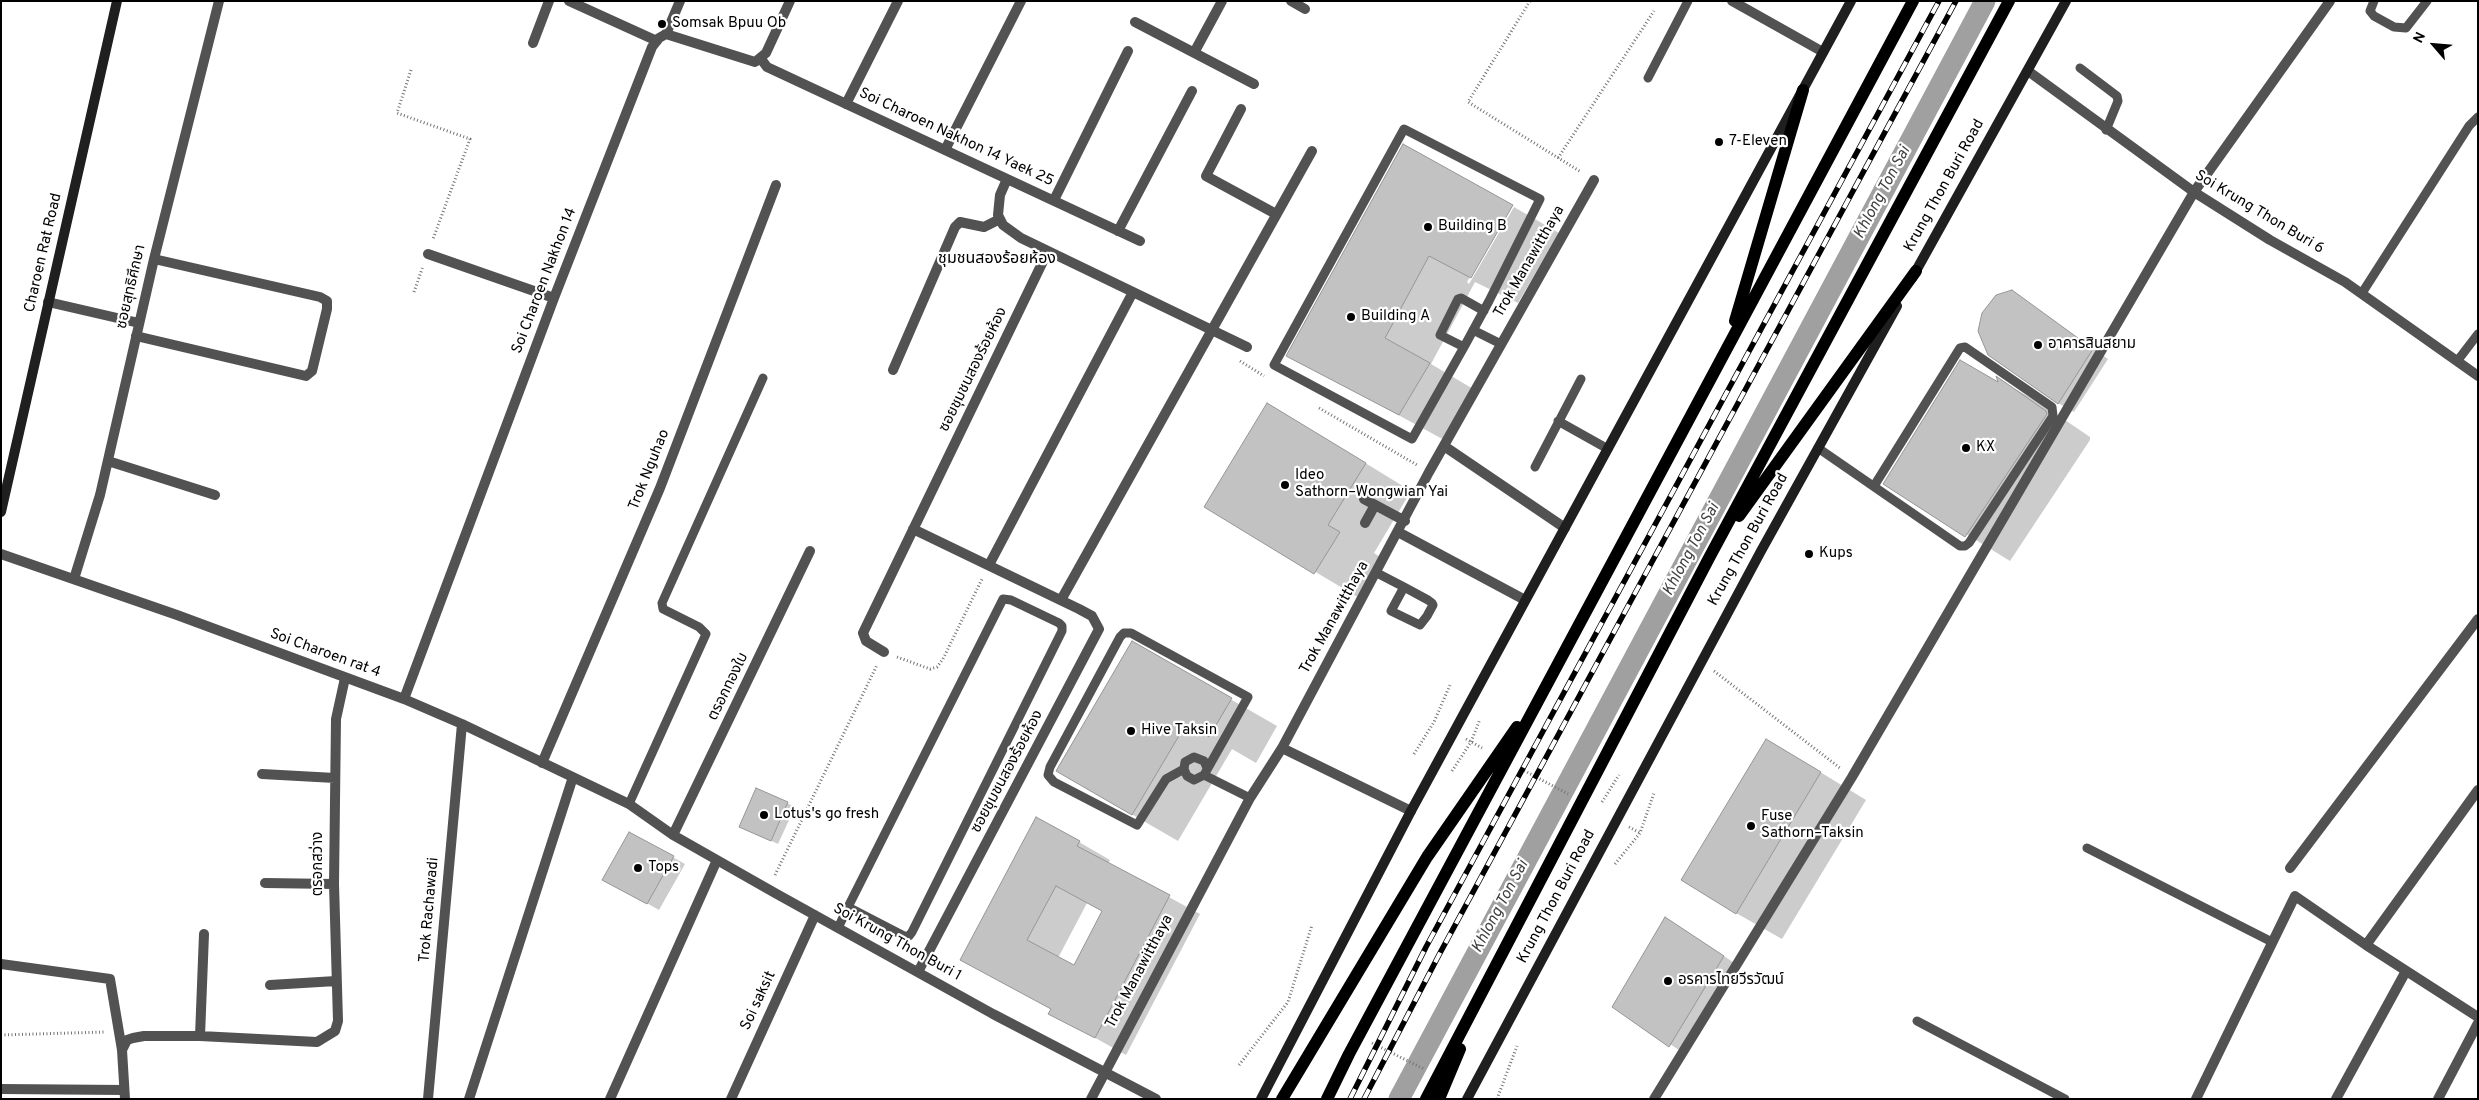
<!DOCTYPE html>
<meta charset="utf-8">
<style>
body{margin:0}
#map{position:relative;width:2479px;height:1100px;overflow:hidden;background:#fff;font-family:Overpass,sans-serif}
canvas{display:block}
.frame{position:absolute;inset:0;border:2px solid #000;pointer-events:none}
.north{position:absolute;left:2409px;top:20px;width:50px;height:50px;-webkit-text-stroke:4px #fff;paint-order:stroke;rotate:297deg;font-size:14px;font-weight:700;line-height:20px;text-align:center;color:#000}
.north::after{content:'';display:block;margin:auto;width:18px;height:22px;background:#000;clip-path:polygon(50% 0,100% 100%,50% 72%,0 100%)}
</style>
<div id="map">
<canvas width="2479" height="1100"></canvas>
<div class="frame"></div>
<div class="north">N</div>
</div>
<script>
const context = document.querySelector('canvas').getContext('2d');
context.lineJoin = 'round';
function paint(path, color) {
  context.fillStyle = color;
  context.fill(path, 'evenodd');
}
function toPath(rows) {
  const path = new Path2D();
  for (const r of rows) {
    path.moveTo(r[0], r[1]);
    for (let i = 2; i < r.length; i += 2) path.lineTo(r[i], r[i + 1]);
  }
  return path;
}
function strokePath(path, color, width, dash) {
  context.strokeStyle = color;
  context.lineWidth = width;
  context.lineCap = dash ? 'butt' : 'round';
  context.setLineDash(dash || []);
  context.stroke(path);
}
function write(font, color, halo, rows, align = 'center') {
  context.font = font + ' Overpass,"Noto Sans Thai",sans-serif';
  context.lineWidth = 4.5;
  context.setLineDash([]);
  context.textBaseline = 'middle';
  context.strokeStyle = halo;
  context.fillStyle = color;
  for (const [text, x, y, turn = 0] of rows) {
    context.save();
    context.translate(x, y);
    context.rotate((+turn || 0) * Math.PI / 180);
    context.textAlign = isNaN(turn) ? turn : align;
    if (halo) context.strokeText(text, 0, 0);
    context.fillText(text, 0, 0);
    context.restore();
  }
}
const shadow = toPath([
 [1403,146,1512,206,1467,282,1469,284,1514,207,1559,233,1518,303,1475,282,1431,364,1475,390,1446,441,1288,355],
 [2012,291,2108,359,2074,412,2058,403],
 [1998,379,2040,403,2090,437,2090,440,2010,561,1885,484,2000,384],
 [1313,431,1411,491,1374,553,1385,560,1361,599,1206,507],
 [1133,643,1277,726,1256,763,1232,749,1178,841,1057,771],
 [1812,767,1866,800,1782,939,1736,913],
 [787,803,795,807,778,844,741,827],
 [629,833,685,864,659,910,604,879],
 [1079,842,1110,860,1108,864,1200,914,1126,1055,1050,1013,1052,1009,961,960],
 [1087,903,1103,911,1074,966,1058,958],
 [1681,928,1739,966,1685,1054,1614,1007]
]);
const canal = toPath([
 [1399,1099,1985,1]
]);
const building = toPath([
 [1403,144,1513,205,1471,278,1429,256,1385,338,1430,363,1399,415,1286,356,1403,144],
 [2012,290,2093,349,2058,404,1988,355,1978,331,1982,313,1996,295,2012,290],
 [1960,360,1998,382,1996,376,2046,411,2047,414,1965,537,1883,484,1960,360],
 [1267,403,1366,463,1328,525,1340,532,1314,574,1204,507,1267,403],
 [1132,641,1232,698,1209,737,1186,724,1132,815,1056,771,1132,641],
 [1766,739,1821,772,1736,914,1681,880,1766,739],
 [756,788,788,802,771,841,739,827,756,788],
 [1036,817,1080,841,1077,846,1170,895,1095,1038,1048,1014,1051,1009,960,960,1036,817],
 [1056,886,1102,911,1074,965,1027,940,1056,886],
 [629,832,674,856,647,904,602,880,629,832],
 [1665,917,1724,956,1669,1047,1612,1007,1665,917]
]);
const path = toPath([
 [1530,1,1468,102,1581,172],
 [411,70,397,113,470,139,433,239],
 [1558,158,1654,11],
 [414,292,423,266],
 [1240,361,1264,376],
 [1319,408,1417,465],
 [897,657,930,669,937,667,943,659,982,579],
 [1714,671,1840,768],
 [1466,739,1482,748],
 [1414,754,1434,722,1450,685],
 [1521,769,1568,794],
 [1452,771,1471,742,1480,719],
 [1602,802,1619,775],
 [1629,827,1640,833],
 [1615,864,1640,833,1654,793],
 [775,875,877,665],
 [1,1035,106,1032],
 [1372,1043,1424,1069],
 [1239,1065,1288,1002,1312,925],
 [1497,1099,1517,1046]
]);
const lane = toPath([
 [2374,1,2370,11,2374,16,2394,27,2406,28,2427,1],
 [2080,68,2117,96,2118,101,2106,130],
 [1648,78,1688,1],
 [2362,293,2469,126,2478,117],
 [1473,330,1501,344],
 [1464,347,1412,439,1274,365,1404,129,1540,199,1489,301,1464,347,1440,335,1458,299,1461,298,1484,311],
 [2458,360,2478,334],
 [1558,421,1608,449],
 [1818,448,1960,546,1965,546,1969,543,2053,416,2052,407,1965,347,1960,348,1874,486],
 [1535,467,1581,379],
 [1377,573,1404,587,1428,600,1432,603,1433,605,1427,616,1420,625,1391,611,1404,587],
 [1003,599,1011,600,1059,623,1062,626,1062,631,912,932,909,936,904,936,848,907,1003,599],
 [1184,769,1166,779,1137,825,1054,782,1048,775,1050,767,1120,637,1124,633,1131,633,1248,697,1204,775,1194,780,1187,776,1184,769,1185,762,1194,757,1204,761,1207,768],
 [1204,775,1250,798],
 [629,804,706,634,699,627,663,609,662,603,763,378],
 [2087,848,2272,942],
 [838,928,848,907],
 [1917,1021,2065,1099]
]);
const street = toPath([
 [569,1,657,41],
 [1291,1,1305,9],
 [1732,1,1823,52],
 [1135,22,1254,84],
 [666,34,680,1],
 [533,43,549,1],
 [1195,51,1222,1],
 [761,59,767,67,1140,241],
 [2028,71,2194,192,2270,240,2345,282,2478,376],
 [846,104,898,1],
 [1241,109,1206,176,1276,214],
 [945,150,1021,1],
 [1007,179,1000,195,998,215,1003,225,1021,238,1247,347],
 [1054,200,1128,51],
 [1118,231,1192,91],
 [428,254,554,298],
 [48,302,139,323],
 [136,336,306,376,312,371,327,309,327,301,320,297,154,259],
 [893,370,955,227,960,222,984,227,1000,219],
 [1444,446,1565,528],
 [108,461,215,495],
 [1364,499,1405,521],
 [1365,523,1375,505],
 [913,529,1079,609,1092,616,1099,629,918,972],
 [1398,532,1525,600],
 [1,554,177,615,404,699,462,724,629,804,673,835,775,893,993,1014,1156,1099],
 [989,565,1133,292],
 [74,579,100,495,154,259,219,1],
 [1061,600,1312,151],
 [884,652,866,641,863,633,1048,251],
 [404,699,554,298,652,47,659,38,666,34,755,62,766,53,790,1],
 [1282,748,1411,811],
 [542,763,660,488,776,185],
 [262,774,335,778],
 [673,835,810,551],
 [2290,868,2478,619],
 [265,883,334,884],
 [2366,945,2478,790],
 [1,964,110,979,122,1050],
 [270,985,336,981],
 [200,1036,204,934],
 [1,1089,124,1090],
 [125,1099,122,1050,127,1040,133,1038,144,1036,200,1036,317,1042,335,1031,338,1021,334,884,336,719,345,678],
 [428,1099,462,724],
 [469,1099,573,777],
 [610,1099,717,860],
 [731,1099,815,915],
 [1091,1099,1250,798,1282,748,1429,472,1594,180],
 [1654,1099,1852,777,2194,192,2330,1],
 [2196,1099,2295,896,2366,945,2478,1017],
 [2336,1099,2406,971],
 [2438,1099,2478,1023]
]);
const secondary = toPath([
 [1912,278,2066,1],
 [1,512,117,1],
 [1261,1099,1411,811,1851,1],
 [1467,1099,1761,551,1897,306]
]);
const primary = toPath([
 [1735,321,1803,90],
 [1739,516,1916,271],
 [1282,1099,1427,857,1517,727],
 [1327,1099,1349,1054,1913,1],
 [1426,1099,1709,558,2009,1],
 [1439,1099,1460,1049]
]);
const rail = toPath([
 [1350,1099,1426,947,1939,1],
 [1364,1099,1440,953,1956,1]
]);
const markers = [
 [662,24,5,"#000"],
 [1719,142,5,"#000"],
 [1428,227,5,"#000"],
 [1351,317,5,"#000"],
 [2038,345,5,"#000"],
 [1966,448,5,"#000"],
 [1285,485,5,"#000"],
 [1809,554,5,"#000"],
 [1131,731,5,"#000"],
 [764,815,5,"#000"],
 [1751,826,5,"#000"],
 [638,868,5,"#000"],
 [1668,981,5,"#000"]
];
const poiNames = [
 ["Somsak Bpuu Ob",672,24],
 ["7-Eleven",1729,142],
 ["Building B",1438,227],
 ["Building A",1361,317],
 ["อาคารสินสยาม",2048,345],
 ["KX",1976,448],
 ["Ideo",1295,476],
 ["Sathorn–Wongwian Yai",1295,493],
 ["Kups",1819,554],
 ["Hive Taksin",1141,731],
 ["Lotus's go fresh",774,815],
 ["Fuse",1761,817],
 ["Sathorn–Taksin",1761,834],
 ["Tops",648,868],
 ["อรคารไทยวีรวัฒน์",1678,981]
];
const streetNames = [
 ["Soi Charoen Nakhon 14 Yaek 25",956,138,25],
 ["Krung Thon Buri Road",1945,186,-61],
 ["Soi Krung Thon Buri 6",2259,213,31],
 ["Charoen Rat Road",44,253,-77],
 ["Trok Manawitthaya",1530,262,-60],
 ["Soi Charoen Nakhon 14",545,281,-69],
 ["ซอยสุทธิศึกษา",132,287,-77],
 ["ซอยชุมชนสองร้อยห้อง",974,370,-64],
 ["Trok Nguhao",650,470,-68],
 ["Krung Thon Buri Road",1749,540,-61],
 ["Trok Manawitthaya",1335,618,-61],
 ["Soi Charoen rat 4",325,654,20],
 ["ตรอกทองใบ",729,687,-64],
 ["ซอยชุมชนสองร้อยห้อง",1008,772,-62],
 ["ตรอกสว่าง",319,864,-90],
 ["Krung Thon Buri Road",1557,897,-62],
 ["Trok Rachawadi",430,910,-85],
 ["Soi Krung Thon Buri 1",897,943,29],
 ["Trok Manawitthaya",1140,972,-62],
 ["Soi saksit",759,1001,-65]
];
const waterNames = [
 ["Khlong Ton Sai",1883,193,-62],
 ["Khlong Ton Sai",1692,550,-62],
 ["Khlong Ton Sai",1501,907,-62]
];
const neighbourhoodNames = [
 ["ชุมชนสองร้อยห้อง",997,260]
];
paint(shadow, '#0003');
strokePath(canal, '#a0a0a0', 21);
paint(building, '#c2c2c2');
strokePath(building, '#969696', 1);
strokePath(path, '#747474', 3, [1, 2.5]);
strokePath(lane, '#525252', 9);
strokePath(street, '#525252', 10);
strokePath(secondary, '#1f1f1f', 10);
strokePath(primary, '#000', 12);
strokePath(rail, '#000', 5.5);
strokePath(rail, '#fff', 4, [11]);
for (const [x, y, r, color] of markers) {
  const dot = new Path2D();
  dot.arc(x, y, r, 0, 2 * Math.PI);
  context.fillStyle = color;
  context.fill(dot);
  strokePath(dot, '#fff', 2);
}
write('15px', '#000', '#fff', poiNames, 'left');
write('15px', '#000', '#fff', streetNames);
write('italic 16px', '#414141', '#fff', waterNames);
write('16px', '#000', '#fff', neighbourhoodNames);
</script>
